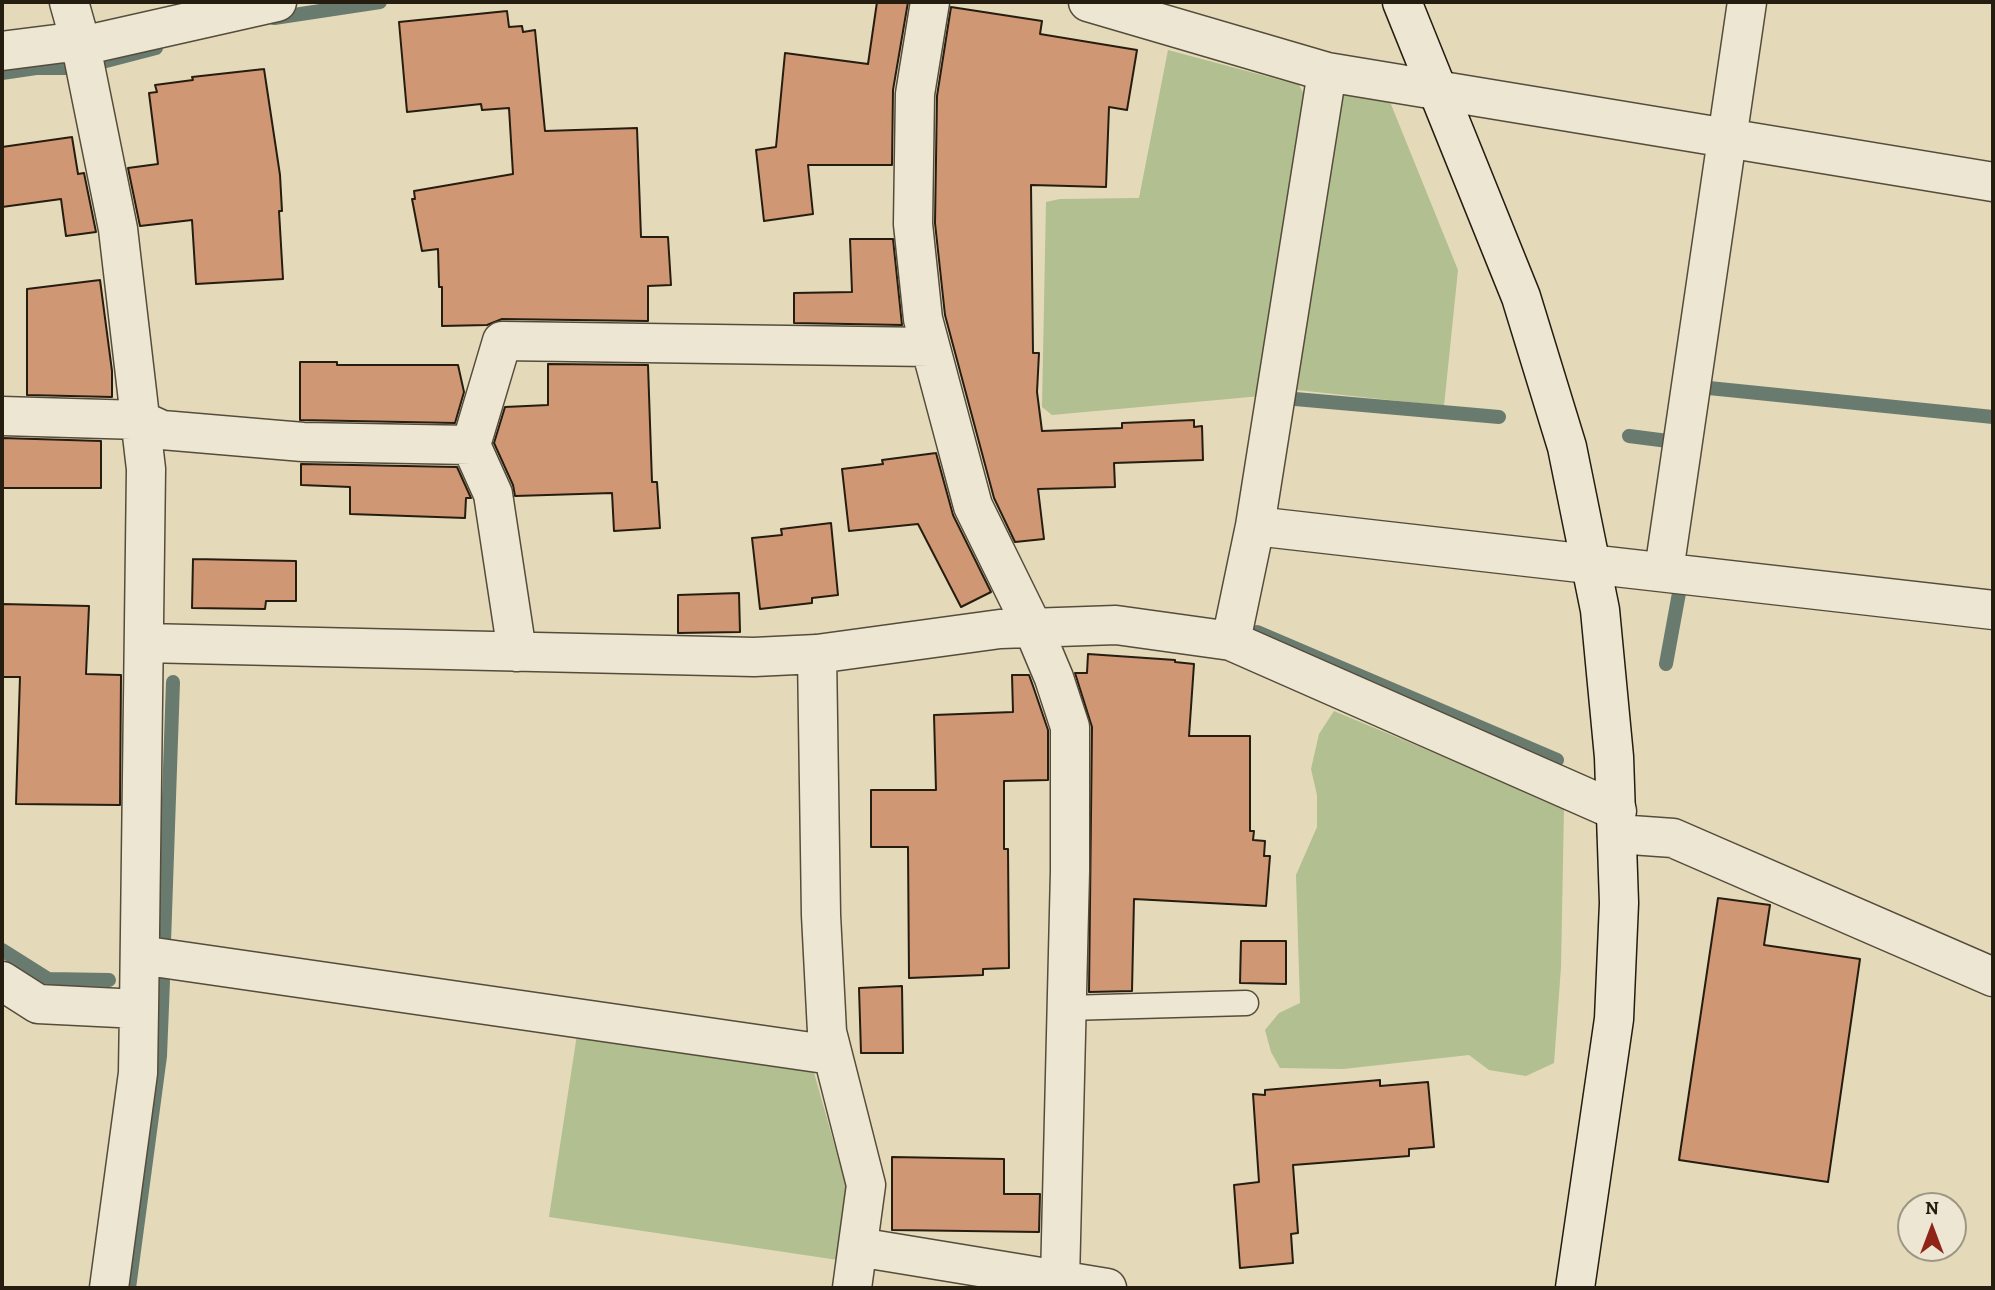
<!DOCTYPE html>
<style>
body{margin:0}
#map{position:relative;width:1995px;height:1290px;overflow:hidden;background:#e4d9b9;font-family:Alegreya,serif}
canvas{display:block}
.frame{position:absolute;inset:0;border:4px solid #261d11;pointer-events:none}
.north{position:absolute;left:1897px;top:1192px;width:70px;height:70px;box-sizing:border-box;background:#ede6d2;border:2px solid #9d9685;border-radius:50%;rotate:0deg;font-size:19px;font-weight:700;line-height:28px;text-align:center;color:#261d11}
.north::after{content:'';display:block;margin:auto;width:24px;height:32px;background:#8f2418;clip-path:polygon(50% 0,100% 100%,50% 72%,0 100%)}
</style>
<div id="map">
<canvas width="1995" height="1290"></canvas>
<div class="frame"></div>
<div class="north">N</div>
</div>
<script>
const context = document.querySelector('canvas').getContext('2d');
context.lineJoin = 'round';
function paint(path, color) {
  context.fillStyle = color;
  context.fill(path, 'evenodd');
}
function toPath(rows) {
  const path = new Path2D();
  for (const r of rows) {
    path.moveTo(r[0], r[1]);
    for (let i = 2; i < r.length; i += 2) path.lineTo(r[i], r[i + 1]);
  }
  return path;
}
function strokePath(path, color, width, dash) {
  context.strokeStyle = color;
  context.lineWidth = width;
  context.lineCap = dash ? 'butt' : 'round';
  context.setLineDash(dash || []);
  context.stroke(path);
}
const green = toPath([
 [1168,50,1299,85,1306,98,1261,396,1052,415,1042,407,1046,202,1060,199,1139,198],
 [1338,86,1386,92,1458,270,1444,406,1288,389],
 [1334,711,1564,807,1561,967,1554,1063,1526,1076,1489,1070,1469,1055,1343,1069,1280,1068,1271,1052,1265,1030,1279,1013,1300,1003,1296,875,1317,827,1317,795,1311,769,1319,734],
 [578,1028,811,1062,848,1193,838,1260,549,1217]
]);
const stream = toPath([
 [274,18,380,2],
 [106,61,156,48],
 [2,73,36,68,69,68],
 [1709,388,1993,417],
 [1295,399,1499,417],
 [1629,436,1668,441],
 [1257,632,1557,760],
 [1666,664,1679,593],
 [164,942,173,682],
 [2,950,48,979,109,980],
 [129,1288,160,1056,163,981]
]);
const building = toPath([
 [877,2,908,2,893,90,892,165,808,165,813,214,764,221,756,150,776,147,785,53,868,64,877,2],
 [951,7,1042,21,1040,34,1137,50,1127,110,1109,107,1106,187,1031,185,1033,353,1039,353,1037,392,1042,431,1122,428,1122,423,1194,420,1194,427,1202,426,1203,460,1114,463,1115,487,1038,489,1044,539,1015,542,994,498,945,315,935,223,937,96,951,7],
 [507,11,509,27,522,26,523,32,535,30,545,131,637,128,641,237,668,237,671,285,648,286,648,321,502,319,487,325,442,326,442,287,439,287,438,249,422,251,412,199,415,199,414,191,513,174,509,108,482,110,481,104,407,112,399,22,507,11],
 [264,69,280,175,282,211,279,211,283,279,196,284,192,220,140,226,128,168,158,164,149,93,157,92,155,85,193,80,192,77,264,69],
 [72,137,78,174,84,173,96,232,66,236,61,199,2,207,2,147,72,137],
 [850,239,893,239,902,325,794,323,794,293,852,292,850,239],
 [100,280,112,371,112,397,27,395,27,289,100,280],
 [300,362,337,362,337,365,458,365,464,392,455,423,300,420,300,362],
 [548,364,648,365,652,482,657,482,660,528,614,531,612,493,515,496,513,485,494,443,505,407,548,405,548,364],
 [2,438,101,441,101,488,2,488,2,438],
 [936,453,953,515,991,592,961,607,918,524,849,531,842,469,883,464,882,460,936,453],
 [301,464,457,467,471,498,466,498,465,518,350,514,350,487,301,485,301,464],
 [831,523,838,595,812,598,812,603,760,609,752,538,782,535,781,529,831,523],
 [193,559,296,561,296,601,266,601,265,609,192,608,193,559],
 [739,593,740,632,678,633,678,595,739,593],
 [2,604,89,606,86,674,121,675,120,805,16,804,20,677,2,677,2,604],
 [1088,654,1175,660,1175,662,1194,664,1189,736,1250,736,1250,831,1254,831,1253,840,1265,841,1264,856,1270,856,1266,906,1134,899,1132,991,1089,992,1092,727,1075,673,1087,673,1088,654],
 [1012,675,1029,675,1033,686,1048,730,1048,780,1004,781,1004,849,1008,849,1009,968,983,969,983,975,909,978,908,847,871,847,871,790,936,790,934,715,1013,712,1012,675],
 [1718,898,1770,905,1764,945,1860,959,1828,1182,1679,1160,1718,898],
 [1241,941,1286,941,1286,984,1240,983,1241,941],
 [902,986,903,1053,861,1053,859,988,902,986],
 [1380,1080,1380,1086,1428,1082,1434,1147,1409,1149,1409,1156,1293,1165,1298,1233,1291,1234,1293,1263,1240,1268,1234,1185,1259,1182,1253,1094,1265,1095,1265,1090,1380,1080],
 [892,1157,1004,1159,1004,1194,1040,1194,1039,1232,892,1230,892,1157]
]);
const lane = toPath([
 [1067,1008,1246,1003]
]);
const street = toPath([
 [930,2,915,94,913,224,923,319,973,506,1033,628,1054,678,1070,727,1070,871,1060,1280],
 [1088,2,1327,72,1255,526,1231,641],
 [2,51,80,41,95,43,277,2],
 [1327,72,1993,182],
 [2,416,140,420,162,430,303,442,471,445,502,341,929,347],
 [471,445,493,494,517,652],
 [1255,526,1993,610],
 [1664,571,1747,2],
 [144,643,754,657,817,654,1000,629,1116,625,1231,641,1617,811],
 [817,654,821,915,827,1032,866,1185,852,1288],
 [1617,834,1673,838,1993,977],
 [140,955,832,1055],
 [2,981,38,1004,139,1009,146,469,118,229,80,41,69,2],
 [858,1247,1107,1288],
 [109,1288,138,1073,139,1009]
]);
const secondary = toPath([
 [1402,2,1521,297,1567,447,1600,610,1614,757,1619,903,1614,1019,1575,1288]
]);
paint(green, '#b2bf90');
strokePath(stream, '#697b6e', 14);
paint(building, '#cf9774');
strokePath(building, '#261d11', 2);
strokePath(lane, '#564c3b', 27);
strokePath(street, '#564c3b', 41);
strokePath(secondary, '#261d11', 41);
strokePath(lane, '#ede6d2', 24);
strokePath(street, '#ede6d2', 38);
strokePath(secondary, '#ede6d2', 38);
</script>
